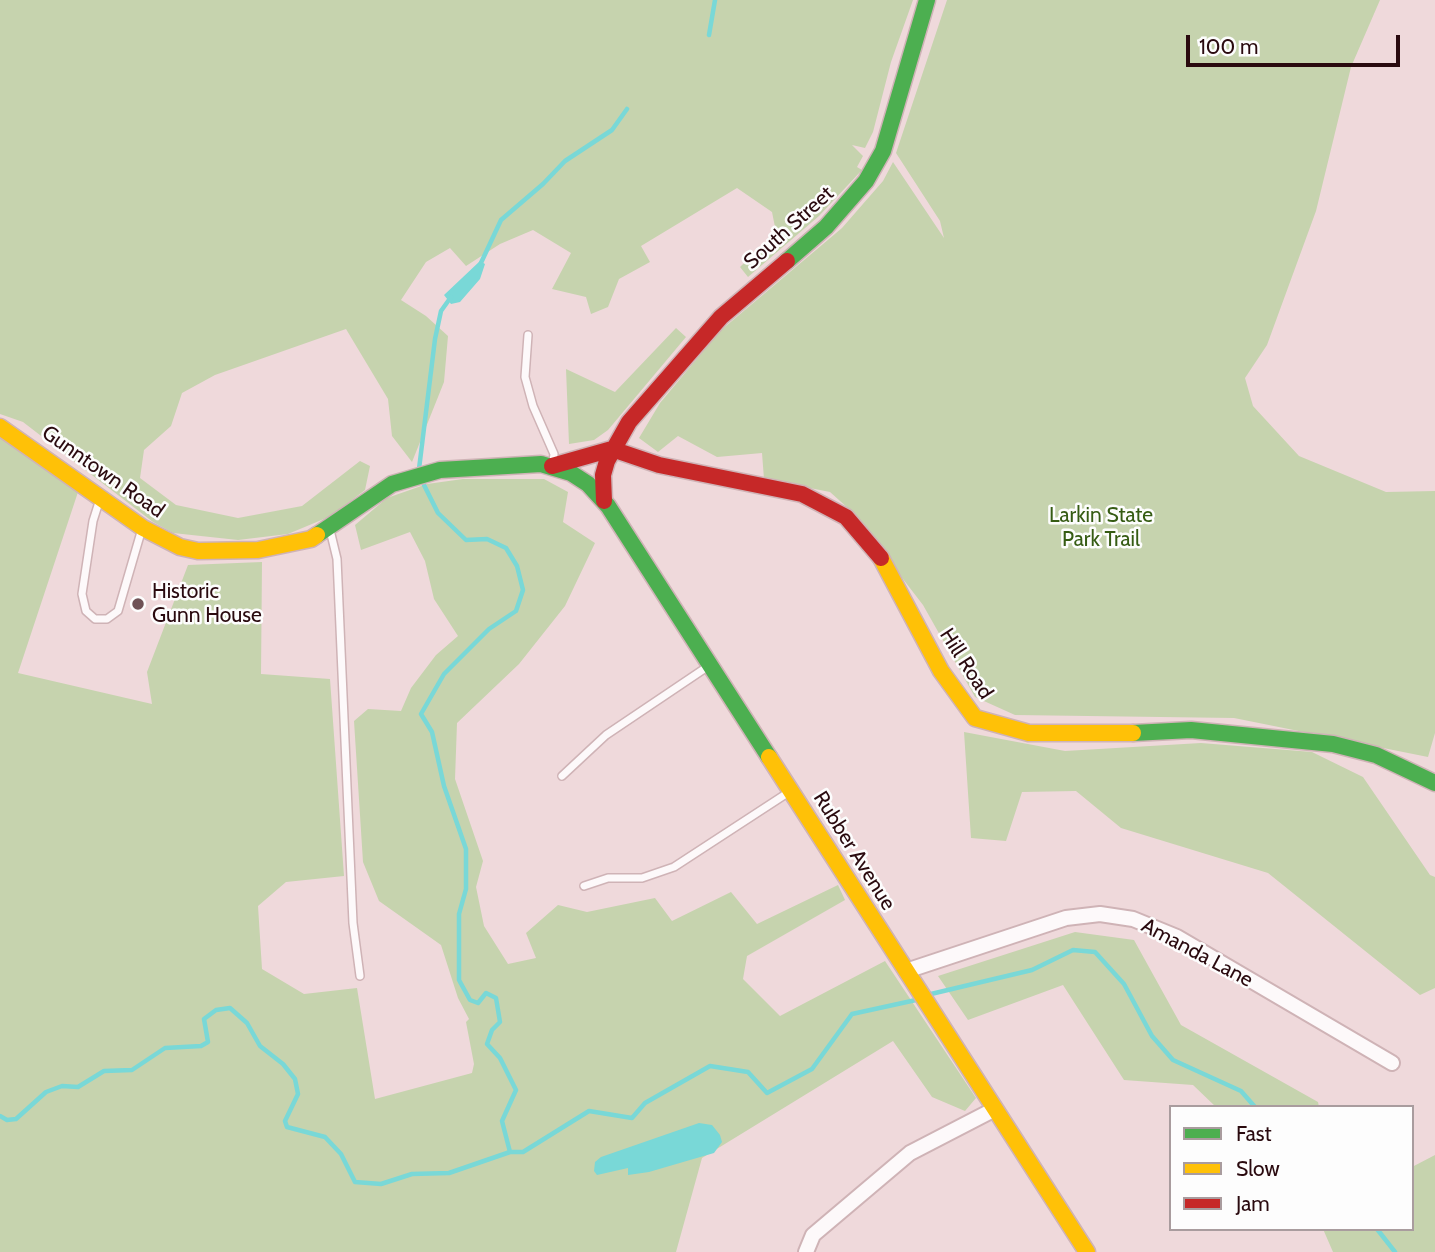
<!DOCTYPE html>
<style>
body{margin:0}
#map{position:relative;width:1435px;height:1252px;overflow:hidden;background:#efd9db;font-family:Cabin,sans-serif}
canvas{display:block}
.legend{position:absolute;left:1169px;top:1105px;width:245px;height:126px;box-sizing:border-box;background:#fdfdfd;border:2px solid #a99c9e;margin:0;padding:9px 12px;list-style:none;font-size:21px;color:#2a0a0f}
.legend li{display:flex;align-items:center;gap:14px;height:35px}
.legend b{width:35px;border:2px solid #a99c9e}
.scale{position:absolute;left:1186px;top:35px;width:214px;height:32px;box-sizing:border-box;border:4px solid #2a0a0f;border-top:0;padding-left:9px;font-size:21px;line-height:24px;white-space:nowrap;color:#2a0a0f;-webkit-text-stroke:5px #fdfdfd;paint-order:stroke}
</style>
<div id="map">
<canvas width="1435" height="1252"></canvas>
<ul class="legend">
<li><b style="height:9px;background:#4caf50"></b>Fast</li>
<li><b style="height:9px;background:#ffc107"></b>Slow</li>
<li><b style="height:9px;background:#c62828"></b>Jam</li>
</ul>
<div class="scale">100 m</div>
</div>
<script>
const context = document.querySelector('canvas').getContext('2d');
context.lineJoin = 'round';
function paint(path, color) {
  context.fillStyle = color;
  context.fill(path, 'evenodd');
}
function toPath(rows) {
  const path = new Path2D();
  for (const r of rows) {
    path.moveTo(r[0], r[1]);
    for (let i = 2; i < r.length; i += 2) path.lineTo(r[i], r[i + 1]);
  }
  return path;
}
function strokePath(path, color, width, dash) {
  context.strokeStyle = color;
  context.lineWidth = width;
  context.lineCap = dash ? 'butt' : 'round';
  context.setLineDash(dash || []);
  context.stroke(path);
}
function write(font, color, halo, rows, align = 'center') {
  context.font = font + ' Cabin,sans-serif';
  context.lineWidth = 5;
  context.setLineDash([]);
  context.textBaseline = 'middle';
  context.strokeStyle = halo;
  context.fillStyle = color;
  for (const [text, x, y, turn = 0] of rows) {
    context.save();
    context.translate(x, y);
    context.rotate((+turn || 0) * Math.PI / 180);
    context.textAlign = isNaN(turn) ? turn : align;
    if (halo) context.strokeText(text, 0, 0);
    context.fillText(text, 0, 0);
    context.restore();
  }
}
const green = toPath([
 [0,0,913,0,891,62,873,132,865,148,852,145,863,156,857,167,862,170,819,216,748,277,740,267,776,232,772,212,737,188,641,246,650,262,619,279,608,307,591,314,586,297,552,289,571,253,533,230,500,244,466,266,450,248,426,262,401,300,426,316,448,336,444,382,412,462,392,436,388,399,346,329,215,375,182,393,171,426,144,450,140,478,176,505,238,518,302,506,360,461,370,466,365,490,331,516,288,534,238,540,173,533,153,522,23,422,0,414],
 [947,0,1380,0,1351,67,1316,211,1267,345,1245,378,1253,406,1299,456,1386,492,1435,491,1435,733,1428,757,1234,718,1015,715,975,697,923,605,849,509,830,492,764,479,762,453,717,457,678,436,658,452,639,438,660,403,720,331,842,228,883,181,893,162,944,238,940,221,896,153],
 [676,328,686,337,608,430,594,440,569,444,566,369,615,392],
 [0,437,78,492,18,673,152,704,147,672,188,565,262,562,261,674,330,679,344,876,286,882,258,906,262,969,304,994,357,988,375,1099,472,1073,474,1064,466,1022,469,1019,458,998,441,945,379,901,363,862,354,721,368,709,401,711,411,688,436,655,458,636,434,599,425,561,410,532,361,550,355,525,387,498,427,484,463,479,544,479,568,492,563,522,595,543,565,606,519,664,457,723,455,779,483,861,476,887,484,926,508,964,536,958,526,933,558,905,587,912,655,898,672,921,731,892,757,924,838,885,845,900,747,956,743,979,780,1016,885,961,976,1098,965,1111,932,1097,893,1041,702,1158,676,1252,0,1252],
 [964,732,1065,751,1201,743,1312,752,1363,777,1430,875,1435,877,1435,988,1420,995,1268,873,1121,828,1076,791,1022,792,1006,841,971,838],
 [1075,932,1134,940,1181,1025,1318,1102,1319,1107,1216,1107,1193,1085,1124,1080,1063,985,968,1020,938,976],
 [1435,1155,1435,1252,1333,1252,1323,1229,1412,1229,1412,1167]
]);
const water = toPath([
 [480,261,485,264,480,279,460,302,451,304,444,295],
 [699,1123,712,1125,720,1135,722,1142,714,1153,649,1172,628,1175,628,1168,597,1175,594,1171,595,1162,601,1157]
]);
const stream = toPath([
 [709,35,715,0],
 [480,265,501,220,543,184,565,161,612,130,627,109],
 [419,469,435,339,441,311,451,297],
 [422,481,438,513,466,540,487,539,506,548,517,566,523,590,516,611,489,629,444,674,421,714,432,732,444,786,466,849,466,889,459,914,459,980,470,1000,478,1003,486,993,496,998,500,1022,492,1030,487,1044,500,1058,516,1090,502,1121,510,1152],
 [931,994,1032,970,1073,950,1095,952,1124,984,1152,1036,1173,1060,1241,1091,1255,1107],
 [0,1116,7,1120,16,1119,46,1092,62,1086,78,1087,104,1071,132,1070,165,1048,201,1046,208,1042,204,1019,216,1010,230,1008,247,1023,260,1046,283,1064,295,1079,298,1094,285,1121,287,1127,325,1137,341,1154,355,1182,381,1184,412,1174,449,1173,510,1152,523,1152,589,1111,632,1118,645,1103,710,1066,748,1072,767,1093,812,1069,852,1014,916,1000],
 [1377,1229,1395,1252]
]);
const lane = toPath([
 [528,335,525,377,533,406,554,454,553,461],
 [99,502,93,521,82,594,86,611,95,619,107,619,118,611,141,532],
 [330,530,337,559,353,923,360,976],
 [562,776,606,735,707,667],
 [584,886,608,878,642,878,674,867,789,792]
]);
const street = toPath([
 [906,971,1066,918,1100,914,1133,919,1177,937,1392,1063],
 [806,1252,813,1235,910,1153,995,1109]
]);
const fast = toPath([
 [787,261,826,227,866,181,883,151,927,0],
 [317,535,392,484,440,470,541,464,571,473,588,484,608,506,769,757],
 [1133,733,1191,730,1333,744,1376,755,1435,783]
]);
const slow = toPath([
 [0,427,143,528,180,547,198,551,258,550,311,539,317,535],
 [881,558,941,671,975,718,1029,733,1133,733],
 [769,757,1087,1252]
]);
const jam = toPath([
 [552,466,612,449,659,465,802,494,846,517,881,558],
 [604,501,603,475,607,461,629,422,721,317,787,261]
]);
const markers = [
 [138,604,7,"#6f5256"]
];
const streetNames = [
 ["South Street",789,228,-42],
 ["Gunntown Road",103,472,35],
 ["Hill Road",966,664,57],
 ["Rubber Avenue",854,851,58],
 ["Amanda Lane",1197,953,28]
];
const parkNames = [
 ["Larkin State",1101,516],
 ["Park Trail",1101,540]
];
const poiNames = [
 ["Historic",152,592],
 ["Gunn House",152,616]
];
paint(green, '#c6d3ae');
paint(water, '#79d8d7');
strokePath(stream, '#79d8d7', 4.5);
strokePath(lane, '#cfb3b6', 10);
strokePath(street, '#cfb3b6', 18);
strokePath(fast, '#cfb3b6', 19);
strokePath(slow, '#cfb3b6', 19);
strokePath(jam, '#cfb3b6', 19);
strokePath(lane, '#fdf9fa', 7);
strokePath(street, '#fdf9fa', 14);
strokePath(fast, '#4caf50', 16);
strokePath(slow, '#ffc107', 16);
strokePath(jam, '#c62828', 16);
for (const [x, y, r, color] of markers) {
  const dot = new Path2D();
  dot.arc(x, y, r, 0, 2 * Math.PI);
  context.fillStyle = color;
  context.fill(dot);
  strokePath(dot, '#fdfdfd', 2.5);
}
write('21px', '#2a0a0f', '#fdfdfd', streetNames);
write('21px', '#365c14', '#fdfdfd', parkNames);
write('21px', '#2a0a0f', '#fdfdfd', poiNames, 'left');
</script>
